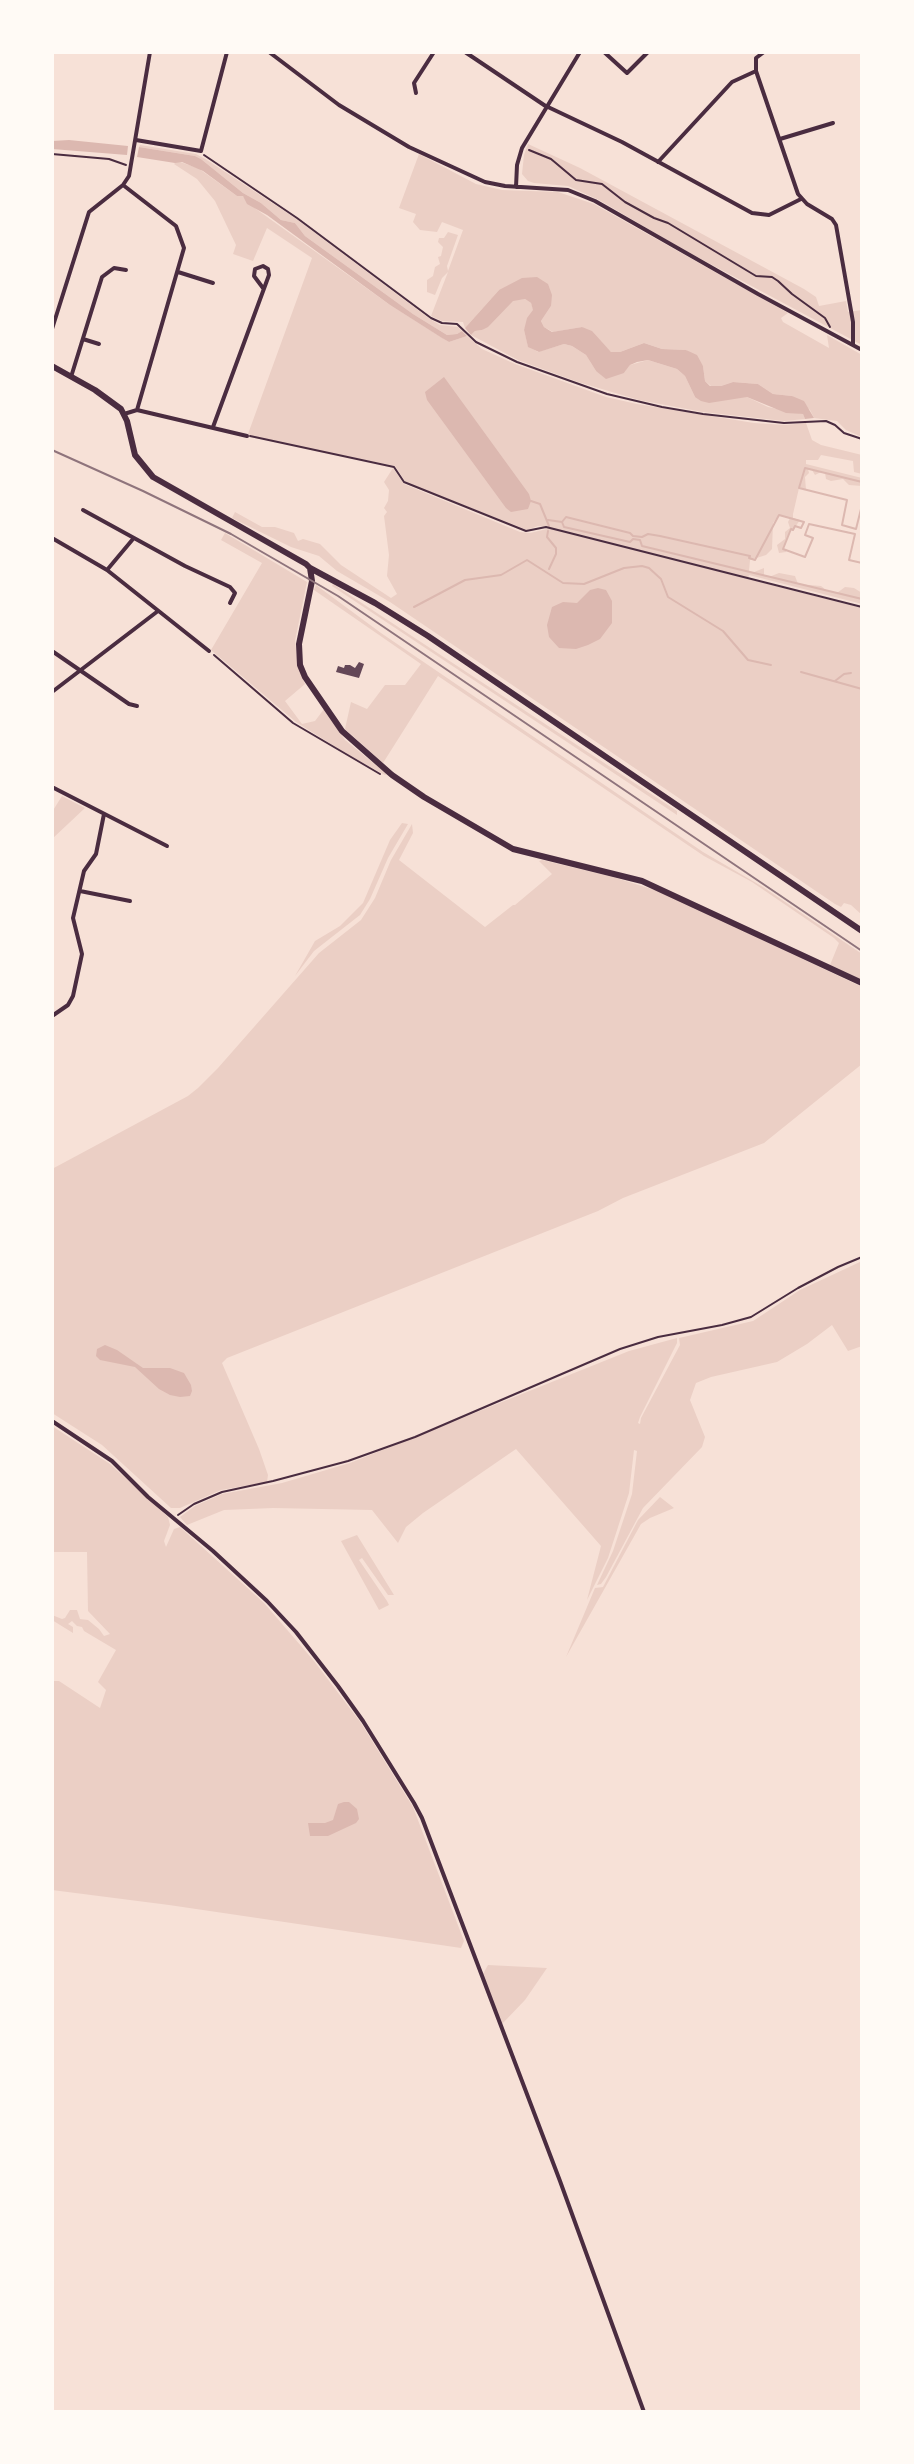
<!DOCTYPE html>
<style>
body{margin:0}
#map{position:relative;width:914px;height:2464px;overflow:hidden;background:#f7e1d7;font-family:Cabin,sans-serif}
canvas{display:block}
.frame{position:absolute;inset:0;border:54px solid #fffaf5;pointer-events:none}
</style>
<div id="map">
<canvas width="914" height="2464"></canvas>
<div class="frame"></div>
</div>
<script>
const context = document.querySelector('canvas').getContext('2d');
context.lineJoin = 'round';
function paint(path, color) {
  context.fillStyle = color;
  context.fill(path, 'evenodd');
}
function toPath(rows) {
  const path = new Path2D();
  for (const r of rows) {
    path.moveTo(r[0], r[1]);
    for (let i = 2; i < r.length; i += 2) path.lineTo(r[i], r[i + 1]);
  }
  return path;
}
function strokePath(path, color, width, dash) {
  context.strokeStyle = color;
  context.lineWidth = width;
  context.lineCap = dash ? 'butt' : 'round';
  context.setLineDash(dash || []);
  context.stroke(path);
}
const green = toPath([
 [528,144,580,168,804,289,816,297,819,306,846,301,848,312,862,310,862,345,686,251,599,200,568,186,534,183,528,181,522,174,524,155],
 [140,145,196,154,207,160,295,218,430,319,440,325,458,327,462,331,457,334,447,335,413,314,305,236,295,223,281,220,261,203,243,193,201,159,195,156,139,147],
 [419,154,476,184,502,190,558,192,594,204,788,313,781,318,783,322,829,348,827,335,862,355,862,437,846,430,837,421,814,418,810,410,792,396,773,394,758,384,733,382,721,386,711,386,705,381,703,366,686,350,662,349,644,343,620,352,611,352,582,327,553,332,544,327,541,321,551,306,499,290,465,328,463,322,442,321,431,316,448,272,442,278,435,295,427,292,427,280,433,276,435,267,440,264,438,257,441,256,443,247,438,242,439,238,444,238,448,232,458,235,447,266,448,271,463,230,442,222,437,232,420,230,413,222,416,214,399,208],
 [177,161,198,168,237,196,243,196,256,209,390,305,449,342,467,336,482,349,515,364,606,397,637,404,754,423,785,425,806,423,812,440,821,445,862,455,862,474,854,472,853,461,821,455,818,460,806,460,806,464,862,478,862,486,849,485,843,479,831,481,826,479,825,473,821,472,815,475,812,470,808,469,809,473,805,477,806,490,799,488,793,514,793,518,800,520,793,530,791,530,783,548,787,550,786,552,779,553,777,545,785,539,785,532,790,528,788,522,790,518,779,515,773,523,772,549,766,555,750,560,749,571,752,573,764,568,764,575,769,577,779,573,795,576,798,584,821,586,826,590,837,593,845,587,854,588,862,593,862,604,749,575,748,579,862,608,862,915,851,905,844,903,841,907,835,904,390,602,337,571,319,556,291,547,232,518,235,512,262,527,275,527,294,533,298,541,303,539,320,544,341,565,391,598,397,594,387,576,389,555,384,516,387,512,384,508,388,501,389,490,384,482,393,468,404,484,520,532,530,533,547,529,548,527,538,526,527,530,420,488,405,481,395,466,256,438,248,434,312,258,267,228,253,261,233,254,236,245,215,201,197,179,174,164],
 [525,299,531,303,534,311,524,330,528,346,538,352,564,344,572,346,586,355,596,371,624,373,630,365,648,360,677,369,685,376,695,397,747,397,768,407,803,414,805,419,784,421,703,412,639,400,578,382,518,360,471,335,475,331,482,330,513,300],
 [225,533,307,582,295,641,298,665,305,684,285,701,302,724,315,721,324,709,345,740,387,774,385,775,350,756,296,722,211,650,262,563,221,540],
 [333,584,677,811,677,815,332,586],
 [316,585,381,633,703,852,763,887,862,954,862,980,830,965,839,943,834,938,752,882,704,856,438,676,383,763,345,729,351,702,367,709,385,685,405,685,421,664,314,590],
 [62,796,85,808,52,839,52,812],
 [402,823,408,824,388,858,370,899,360,915,314,951,295,976,315,941,340,926,363,903,390,840],
 [412,824,413,833,399,860,485,927,513,905,515,905,552,874,539,861,542,860,613,877,661,892,862,987,862,1064,764,1143,623,1198,598,1211,227,1358,222,1363,259,1449,268,1475,267,1482,221,1490,180,1508,171,1508,102,1445,52,1413,52,1169,188,1096,198,1088,218,1068,319,953,361,920,375,898,391,860],
 [862,1261,862,1346,848,1351,832,1325,807,1344,777,1362,711,1377,696,1383,690,1400,705,1437,702,1447,643,1508,606,1577,601,1584,597,1585,613,1551,632,1494,637,1451,634,1450,629,1493,608,1558,587,1600,601,1546,516,1449,423,1513,406,1527,398,1543,372,1510,273,1508,224,1510,187,1525,180,1517,195,1506,222,1494,282,1483,350,1463,629,1351,677,1338,677,1343,640,1417,638,1423,640,1424,641,1418,680,1345,679,1338,753,1321,800,1290],
 [52,1426,110,1464,168,1517,170,1525,164,1541,166,1547,174,1529,180,1527,264,1603,314,1661,361,1723,413,1807,464,1941,461,1948,169,1905,52,1890,53,1681,59,1681,100,1708,106,1690,98,1682,116,1650,84,1631,82,1627,77,1626,72,1621,68,1624,73,1627,73,1633,52,1620,52,1615,62,1619,65,1618,70,1610,77,1610,80,1619,88,1620,99,1629,104,1636,110,1634,88,1611,87,1552,52,1552],
 [660,1497,674,1508,650,1518,641,1524,566,1657,595,1588,603,1587,638,1520],
 [357,1535,394,1595,388,1595,362,1558,359,1560,387,1601,389,1605,379,1610,341,1541],
 [488,1965,547,1968,525,2000,502,2024,483,1974]
]);
const water = toPath([
 [69,140,128,146,127,155,52,149,52,141],
 [139,147,195,156,201,159,243,193,261,203,281,220,295,223,305,236,413,314,447,335,457,334,462,331,467,336,449,342,442,338,390,305,267,215,247,204,243,196,237,196,203,171,182,162,175,163,137,157],
 [537,277,548,284,552,295,551,306,541,321,544,327,552,332,582,327,592,331,611,352,620,352,644,343,662,349,686,350,697,355,703,366,705,381,710,386,721,386,733,382,758,384,773,394,792,396,804,401,814,418,805,419,803,414,786,413,747,397,709,403,701,401,695,397,685,376,677,369,648,360,637,362,630,365,624,373,606,379,596,371,586,355,572,346,564,344,539,352,528,347,524,330,527,318,533,310,531,303,525,299,513,301,488,327,482,330,475,331,471,335,465,328,499,290,522,278],
 [444,377,529,494,531,501,528,509,511,512,506,508,427,400,425,392],
 [598,588,606,590,612,601,612,623,600,639,588,645,576,649,559,648,549,637,547,625,552,607,563,602,577,603,590,590],
 [105,1345,117,1350,143,1368,170,1368,184,1373,191,1385,192,1391,190,1396,180,1397,170,1395,159,1389,135,1367,100,1360,96,1356,97,1349],
 [344,1802,349,1802,357,1809,359,1819,356,1823,328,1836,310,1836,308,1823,325,1823,333,1820,338,1804]
]);
const stream = toPath([
 [862,482,805,468,799,488,847,500,842,525,856,529,862,505],
 [531,501,540,504,549,526],
 [548,520,562,522],
 [548,531,547,537,556,548,556,554,549,569],
 [862,563,849,560,855,534,809,524,805,535,813,538,805,557,783,549,791,529,793,530,795,526,801,528,804,522,779,515,755,560,749,558,750,556,660,536,648,534,642,537,633,536,630,533,566,517,562,522,564,527,630,542,633,539,640,540,642,546,862,599],
 [414,607,465,580,501,575,527,560,563,583,584,584,624,568,642,566,649,568,661,579,668,597,723,631,748,660,771,665],
 [801,672,862,689],
 [835,681,844,674,851,673]
]);
const building = toPath([
 [359,662,364,664,359,678,336,672,338,666,344,668,345,665,350,665,355,668]
]);
const path = toPath([
 [529,150,551,159,576,180,602,184,625,202,654,218,668,223,756,276,772,277,778,281,792,294,825,318,830,327],
 [52,154,109,159,126,165],
 [204,155,297,218,431,318,442,323,457,324,476,342,517,362,607,394,662,407,703,414,784,423,826,421,835,425,844,433,862,439],
 [250,436,394,467,404,482,526,531,546,527,862,607],
 [214,655,293,723,380,774],
 [178,1515,194,1504,222,1492,273,1481,348,1461,415,1437,620,1349,658,1337,722,1325,751,1317,798,1288,838,1267,862,1257]
]);
const minor = toPath([
 [269,52,339,105,409,147,485,182,505,186,568,190,595,201,758,294,862,350],
 [465,52,547,107],
 [604,52,627,73,648,52],
 [764,52,756,58,756,71,798,194,807,204,832,219,836,225,853,322,853,345],
 [416,93,414,83,434,52],
 [548,107,622,142,752,213,769,215,801,199],
 [780,139,833,123],
 [136,140,201,151,227,52],
 [658,162,732,82,756,71],
 [123,185,176,226,184,248,137,410],
 [516,187,517,165,522,148,580,52],
 [178,272,213,283],
 [52,329,89,212,123,185,129,176,150,52],
 [83,339,99,344],
 [71,377,102,277,114,268,126,270],
 [124,414,137,410,247,436],
 [213,427,269,275,268,269,263,266,255,269,254,276,263,288],
 [83,510,185,566,230,587,235,593,230,603],
 [52,538,107,570,209,651],
 [107,570,133,539],
 [52,651,129,704,137,706],
 [52,692,158,611],
 [52,787,167,846],
 [80,891,130,901],
 [52,1016,68,1005,73,996,82,954,73,918,84,871,96,854,104,814],
 [52,1421,112,1461,148,1497,213,1551,267,1601,296,1632,338,1686,363,1721,414,1803,422,1818,560,2181,644,2412]
]);
const secondary = toPath([
 [52,366,95,390,121,409,127,421,135,455,153,477,306,564,310,568,375,603,428,636,862,931],
 [310,568,312,581,299,644,300,665,305,677,342,731,392,775,424,797,513,849,642,881,862,983]
]);
const rail = toPath([
 [52,450,143,491,231,534,338,596,862,951]
]);
paint(green, '#ebcfc5');
paint(water, '#dcb8b0');
strokePath(stream, '#dcb8b0', 2);
paint(building, '#644757');
strokePath(path, '#4a2c40', 2);
strokePath(minor, '#4a2c40', 4);
strokePath(secondary, '#4a2c40', 6);
strokePath(rail, '#8f747c', 2);
</script>
